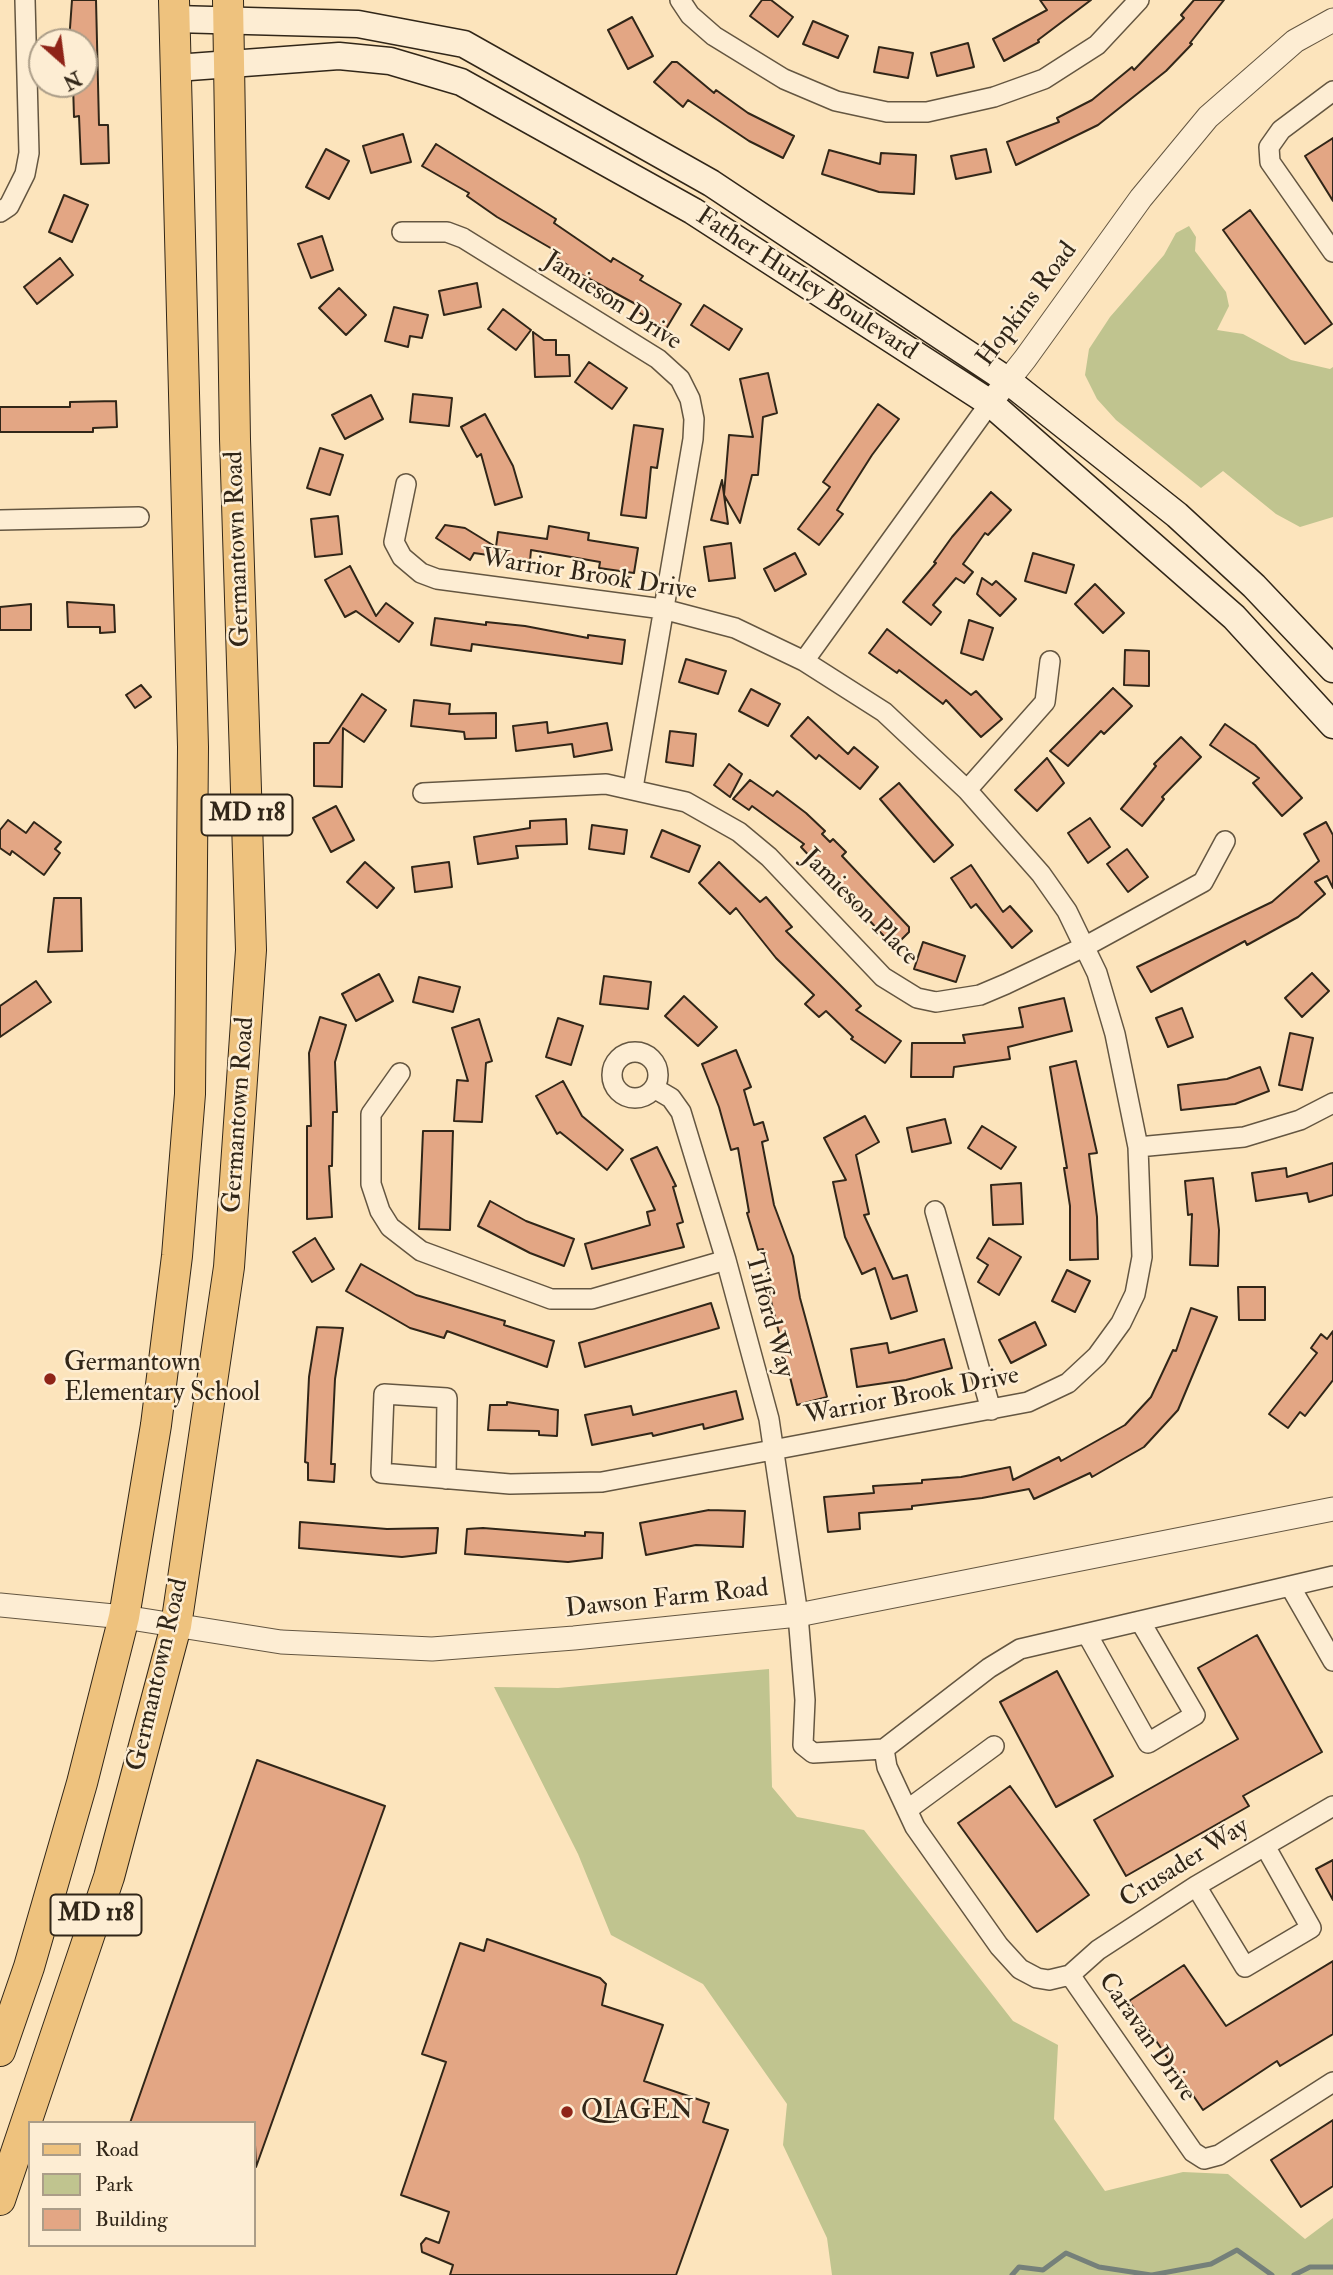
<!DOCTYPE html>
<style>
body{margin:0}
#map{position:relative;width:1333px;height:2275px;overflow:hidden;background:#fce4bc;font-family:"IM FELL Double Pica",serif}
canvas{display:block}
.legend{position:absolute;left:28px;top:2121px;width:228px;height:126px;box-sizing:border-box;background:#fdedd3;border:2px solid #ab9d88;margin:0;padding:9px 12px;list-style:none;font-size:21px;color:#312618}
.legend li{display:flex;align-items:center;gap:14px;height:35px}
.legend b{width:35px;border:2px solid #ab9d88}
.north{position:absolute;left:28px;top:28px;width:70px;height:70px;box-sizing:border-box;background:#fdedd3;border:2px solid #ab9d88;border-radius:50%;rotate:152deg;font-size:19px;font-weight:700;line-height:28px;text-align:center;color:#312618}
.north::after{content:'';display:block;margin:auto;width:24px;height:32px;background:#8f2418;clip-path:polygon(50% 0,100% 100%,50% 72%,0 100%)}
</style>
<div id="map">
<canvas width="1333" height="2275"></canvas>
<ul class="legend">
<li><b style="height:9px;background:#eec27e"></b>Road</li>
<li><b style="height:19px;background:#c0c48f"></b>Park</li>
<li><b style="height:19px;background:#e3a684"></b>Building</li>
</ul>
<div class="north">N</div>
</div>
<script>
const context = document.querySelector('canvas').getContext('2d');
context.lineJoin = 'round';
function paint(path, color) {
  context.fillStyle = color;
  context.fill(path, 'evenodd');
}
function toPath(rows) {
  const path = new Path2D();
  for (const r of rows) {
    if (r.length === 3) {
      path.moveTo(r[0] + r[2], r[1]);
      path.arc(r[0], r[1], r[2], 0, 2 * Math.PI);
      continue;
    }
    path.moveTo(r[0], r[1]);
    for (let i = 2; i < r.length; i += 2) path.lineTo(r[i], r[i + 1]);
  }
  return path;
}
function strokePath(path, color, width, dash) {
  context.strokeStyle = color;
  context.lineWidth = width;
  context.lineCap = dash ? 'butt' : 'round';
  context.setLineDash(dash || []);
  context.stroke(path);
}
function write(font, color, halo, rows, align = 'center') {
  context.font = font + ' "IM FELL Double Pica",serif';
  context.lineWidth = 5;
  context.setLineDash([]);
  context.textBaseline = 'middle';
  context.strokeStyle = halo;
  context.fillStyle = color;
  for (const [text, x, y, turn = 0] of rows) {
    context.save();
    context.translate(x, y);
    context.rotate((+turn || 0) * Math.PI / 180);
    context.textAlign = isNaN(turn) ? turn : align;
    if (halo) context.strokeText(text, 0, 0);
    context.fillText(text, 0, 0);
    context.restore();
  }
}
const green = toPath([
 [1189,226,1196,237,1195,251,1226,292,1229,306,1217,330,1243,334,1291,360,1330,369,1333,367,1333,517,1300,527,1276,514,1223,471,1201,488,1116,420,1097,399,1085,375,1089,349,1110,317,1164,255,1176,233],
 [769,1669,772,1787,797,1817,864,1830,1013,2021,1058,2045,1054,2119,1105,2191,1183,2172,1228,2174,1305,2239,1333,2218,1333,2275,832,2275,827,2238,783,2145,787,2104,703,1984,611,1935,578,1854,494,1687,558,1688]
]);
const stream = toPath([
 [1012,2275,1019,2267,1043,2270,1066,2253,1099,2267,1151,2275],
 [1152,2275,1211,2264,1237,2250,1272,2275],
 [1294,2275,1310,2267,1333,2267]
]);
const building = toPath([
 [72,0,96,0,99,125,108,125,109,163,81,164,79,116,74,117,73,84,84,84,84,42,69,42,72,0],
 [762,0,771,0,793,17,778,37,750,16,762,0],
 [1040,0,1091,0,1038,40,1039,42,1004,61,993,39,1047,10,1040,0],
 [1194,0,1224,0,1190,43,1192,44,1166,71,1098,125,1016,165,1007,142,1059,122,1057,118,1092,100,1132,67,1134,70,1184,18,1181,15,1194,0],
 [632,17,653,56,628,69,608,30,632,17],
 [813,21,848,36,838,58,803,44,813,21],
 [968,43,974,67,937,76,931,53,968,43],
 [879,47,913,53,908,78,874,72,879,47],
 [672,62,677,62,714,93,716,90,748,113,794,136,783,158,749,141,688,100,683,107,654,82,672,62],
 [403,134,411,162,371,173,363,146,403,134],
 [1333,138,1333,201,1305,156,1333,138],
 [436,144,556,219,554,223,611,262,613,258,643,276,640,280,681,304,666,329,638,312,641,307,584,276,551,254,554,250,497,217,467,196,469,193,422,166,436,144],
 [326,149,349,161,329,199,306,187,326,149],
 [986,149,991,172,956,179,951,156,986,149],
 [829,150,880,164,881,153,916,155,914,194,879,192,822,174,829,150],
 [64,195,88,205,72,242,49,232,64,195],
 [1250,210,1332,324,1305,344,1223,230,1250,210],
 [322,236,333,270,311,278,298,244,322,236],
 [60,258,73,275,37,304,24,287,60,258],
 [477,283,481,307,444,315,439,291,477,283],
 [339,288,366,315,346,335,319,308,339,288],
 [704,305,742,329,729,350,691,325,704,305],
 [394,307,428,315,422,338,410,336,408,347,385,341,394,307],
 [503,309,531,330,516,350,488,329,503,309],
 [533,332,544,340,556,340,556,355,569,355,570,376,535,377,533,332],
 [589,362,627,388,612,409,575,382,589,362],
 [768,373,777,413,763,417,758,475,752,475,740,523,724,495,729,435,753,437,740,379,768,373],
 [413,394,452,398,449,426,410,422,413,394],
 [371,395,383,419,345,439,332,415,371,395],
 [116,401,117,427,93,428,93,432,0,432,0,407,70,407,70,402,116,401],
 [878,404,899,419,872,455,837,510,843,514,819,545,798,529,830,487,823,482,878,404],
 [485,414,513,466,522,497,495,505,481,454,477,457,461,427,485,414],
 [634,425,663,429,657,468,651,467,646,518,621,515,634,425],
 [320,448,343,455,330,495,307,488,320,448],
 [722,480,728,524,711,520,722,480],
 [991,492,1011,510,988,535,985,533,963,564,973,572,964,583,956,578,933,605,941,612,931,625,903,602,936,563,934,562,952,537,991,492],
 [338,516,342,554,315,557,311,519,338,516],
 [445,525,465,528,496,547,498,532,547,539,549,526,589,533,588,540,638,548,634,573,599,568,600,562,531,550,530,561,474,553,470,560,436,538,445,525],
 [731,543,735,578,709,581,704,547,731,543],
 [795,553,806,574,775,591,764,569,795,553],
 [1033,553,1074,565,1066,593,1025,581,1033,553],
 [350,566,376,616,386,603,413,623,399,642,356,611,345,617,325,580,350,566],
 [982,578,992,585,996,581,1016,599,1000,616,977,594,982,578],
 [1095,584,1124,613,1103,633,1075,604,1095,584],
 [67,602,114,605,115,632,100,633,100,627,68,627,67,602],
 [31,604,31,630,0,630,0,607,31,604],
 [435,618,486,625,486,622,525,626,588,638,588,635,625,640,622,664,472,644,471,651,431,645,435,618],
 [969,620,993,628,983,660,961,653,969,620],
 [887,629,971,695,976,691,1002,719,981,737,946,700,943,704,899,670,897,673,869,653,887,629],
 [1125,650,1149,651,1149,686,1124,685,1125,650],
 [686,659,726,671,718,694,679,682,686,659],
 [141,685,151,697,135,708,126,695,141,685],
 [1113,688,1132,706,1104,734,1101,731,1068,766,1050,751,1113,688],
 [751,689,780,704,768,726,739,711,751,689],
 [362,694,386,710,364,742,343,728,342,787,314,786,314,743,329,743,362,694],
 [414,700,450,704,449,714,496,713,496,738,465,739,464,732,411,726,414,700],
 [808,717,848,754,854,747,878,767,860,789,819,755,816,759,791,736,808,717],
 [547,722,548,733,607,723,612,750,574,757,572,744,516,751,513,726,547,722],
 [1225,724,1255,745,1302,798,1282,816,1253,783,1259,778,1210,745,1225,724],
 [670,731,696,734,693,766,666,762,670,731],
 [1181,737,1201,757,1162,797,1164,799,1142,826,1121,809,1156,766,1154,764,1181,737],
 [1047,758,1064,783,1037,811,1015,790,1047,758],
 [729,764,742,774,730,797,714,785,729,764],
 [750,780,773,796,777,791,806,813,825,831,822,834,830,842,833,839,846,852,842,856,909,927,909,932,894,947,801,847,804,844,752,806,749,810,733,799,750,780],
 [899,783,953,845,934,862,880,799,899,783],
 [336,806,354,840,331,852,313,818,336,806],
 [1090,818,1110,847,1088,863,1068,833,1090,818],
 [566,819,567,844,516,846,518,858,478,864,474,837,530,828,530,821,566,819],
 [8,820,26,833,34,822,61,842,55,849,60,853,44,875,12,851,10,855,0,848,0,830,8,820],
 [1326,822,1333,835,1333,888,1327,876,1315,882,1325,894,1298,917,1247,945,1245,941,1151,992,1137,967,1272,902,1319,861,1304,834,1326,822],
 [592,825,627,830,624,854,589,849,592,825],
 [662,830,700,846,689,872,651,857,662,830],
 [1127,849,1148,877,1128,892,1107,864,1127,849],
 [365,862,394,888,377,908,347,882,365,862],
 [449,862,452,887,415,892,412,867,449,862],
 [719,862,760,902,766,897,792,927,786,931,861,1006,856,1010,901,1041,885,1063,851,1039,853,1037,826,1011,819,1017,805,1004,814,995,776,958,736,908,730,914,699,883,719,862],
 [971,865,1003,912,1010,906,1032,931,1012,948,976,904,971,908,951,878,971,865],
 [54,898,81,898,82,951,48,952,54,898],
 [923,942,965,956,956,982,914,969,923,942],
 [1312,973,1329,991,1302,1017,1285,998,1312,973],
 [379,974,393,1001,356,1021,342,994,379,974],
 [604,976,651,982,648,1009,600,1004,604,976],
 [419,977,460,987,453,1012,413,1002,419,977],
 [36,981,51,1002,0,1037,0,1006,36,981],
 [684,996,717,1027,698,1046,665,1016,684,996],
 [1064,998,1072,1031,1008,1047,1010,1059,954,1067,953,1077,911,1077,912,1043,965,1043,963,1035,1023,1027,1019,1008,1064,998],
 [1182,1008,1193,1037,1168,1047,1156,1018,1182,1008],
 [320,1017,346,1025,335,1062,337,1112,333,1112,332,1166,329,1166,332,1217,307,1219,307,1126,311,1126,309,1053,320,1017],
 [558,1018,583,1026,571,1065,546,1057,558,1018],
 [479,1019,492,1061,486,1063,482,1122,454,1121,457,1080,468,1081,452,1028,479,1019],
 [1290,1033,1313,1038,1302,1090,1279,1085,1290,1033],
 [736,1050,751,1087,744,1090,754,1125,763,1122,768,1140,762,1142,774,1205,793,1256,800,1298,827,1397,797,1405,771,1301,763,1249,758,1250,747,1213,749,1212,738,1148,731,1150,719,1107,702,1064,736,1050],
 [1076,1061,1097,1153,1089,1154,1097,1217,1098,1259,1070,1260,1070,1206,1064,1168,1067,1168,1050,1067,1076,1061],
 [1260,1067,1269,1091,1235,1104,1181,1110,1178,1085,1227,1079,1260,1067],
 [563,1081,582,1116,623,1150,607,1170,560,1132,557,1134,536,1096,563,1081],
 [865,1116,879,1142,856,1155,869,1214,864,1215,893,1279,907,1275,917,1311,891,1319,875,1268,862,1274,845,1237,833,1182,846,1180,824,1138,865,1116],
 [945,1119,951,1143,912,1152,907,1128,945,1119],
 [982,1126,1016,1147,1001,1169,968,1148,982,1126],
 [423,1131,453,1131,450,1230,419,1229,423,1131],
 [657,1147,676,1186,673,1187,683,1222,677,1224,684,1247,592,1269,585,1244,650,1225,647,1212,655,1210,631,1159,657,1147],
 [1333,1163,1333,1195,1309,1202,1307,1193,1256,1201,1252,1173,1286,1168,1287,1177,1333,1163],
 [1213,1178,1219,1230,1218,1266,1190,1265,1192,1214,1188,1215,1185,1181,1213,1178],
 [1021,1183,1023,1224,993,1225,991,1185,1021,1183],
 [490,1201,526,1221,574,1239,564,1266,530,1253,478,1226,490,1201],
 [315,1238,334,1269,312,1282,293,1252,315,1238],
 [989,1238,1021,1257,999,1295,978,1282,988,1265,977,1258,989,1238],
 [361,1264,416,1295,505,1321,504,1325,554,1341,547,1367,447,1331,444,1338,410,1328,346,1291,361,1264],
 [1067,1270,1090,1281,1075,1312,1052,1301,1067,1270],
 [1238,1287,1265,1287,1265,1320,1239,1320,1238,1287],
 [711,1303,719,1328,585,1367,579,1343,711,1303],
 [1191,1308,1217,1317,1178,1410,1144,1447,1092,1477,1090,1473,1034,1499,1029,1489,982,1498,912,1506,912,1509,859,1513,860,1529,828,1532,824,1497,874,1493,873,1486,922,1483,922,1480,961,1477,1010,1467,1013,1480,1059,1457,1061,1461,1125,1425,1151,1397,1173,1350,1176,1351,1191,1308],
 [1035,1322,1046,1345,1011,1363,999,1340,1035,1322],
 [317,1327,343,1328,335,1379,331,1464,335,1464,334,1482,308,1480,308,1463,305,1462,309,1377,317,1327],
 [1333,1331,1333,1380,1305,1416,1300,1412,1288,1428,1269,1414,1317,1353,1311,1348,1321,1334,1327,1339,1333,1331],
 [944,1339,952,1368,906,1380,857,1387,851,1349,887,1343,889,1353,944,1339],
 [736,1391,743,1419,704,1429,703,1424,653,1436,652,1433,592,1445,585,1415,631,1406,633,1415,736,1391],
 [507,1402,558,1410,557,1436,539,1435,539,1431,488,1430,490,1405,507,1405,507,1402],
 [709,1510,745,1511,743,1547,696,1545,646,1555,640,1523,709,1510],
 [300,1522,387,1529,438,1528,436,1553,402,1557,299,1548,300,1522],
 [483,1528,585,1536,585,1532,603,1533,602,1558,568,1562,465,1554,467,1529,483,1528],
 [1257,1635,1322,1752,1243,1796,1249,1806,1126,1876,1094,1820,1238,1739,1198,1668,1257,1635],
 [1057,1671,1113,1776,1056,1807,1000,1702,1057,1671],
 [257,1760,385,1806,256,2167,254,2123,130,2123,257,1760],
 [1010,1786,1089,1895,1037,1932,958,1823,1010,1786],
 [1333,1860,1333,1900,1316,1869,1333,1860],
 [487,1939,600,1978,606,1984,602,2005,663,2025,644,2081,709,2103,703,2122,728,2130,676,2275,450,2275,453,2265,422,2252,421,2244,426,2238,439,2243,449,2212,401,2195,446,2062,422,2054,460,1943,484,1951,487,1939],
 [1333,1961,1333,2034,1280,2066,1277,2061,1203,2110,1129,2001,1184,1965,1226,2026,1333,1961],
 [1333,2120,1333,2186,1301,2207,1271,2160,1333,2120]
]);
const minor = toPath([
 [680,0,690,15,714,36,784,79,836,101,887,112,927,112,994,97,1044,79,1097,45,1139,0],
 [1333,91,1281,130,1269,147,1270,162,1333,252],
 [0,212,9,206,25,174,29,153,25,0],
 [402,232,447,232,463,238,658,359,680,379,690,399,694,419,693,439,633,788],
 [406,484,394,542,402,557,421,573,437,579,663,609,735,628,804,661,884,712,967,790,1041,874,1067,911,1097,973,1115,1034,1138,1147,1142,1257,1135,1294,1121,1323,1097,1356,1068,1383,1028,1402,602,1482,510,1484,381,1473,384,1394,447,1398,446,1479],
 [0,520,139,517],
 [804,661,990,403],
 [967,790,1045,702,1050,661],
 [423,793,606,784,686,802,739,832,769,857,883,977,917,998,936,1002,980,995,1006,984,1086,946,1203,882,1225,841],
 [635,1075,23],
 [400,1073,371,1114,371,1184,380,1211,390,1227,421,1251,551,1299,592,1299,726,1260],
 [654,1088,671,1098,681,1112,726,1260,769,1419,798,1615,805,1700,803,1745,813,1753,884,1749],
 [1138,1147,1244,1137,1300,1120,1333,1103],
 [935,1211,991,1410],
 [1333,1576,1020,1649,989,1668,884,1749,887,1767,915,1827,999,1946,1020,1969,1037,1978,1049,1980,1070,1975,1193,2152,1204,2159,1219,2155,1333,2082],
 [1290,1586,1333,1661],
 [1087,1634,1148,1743,1195,1715,1140,1621],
 [907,1810,994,1746],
 [1196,1886,1245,1967,1311,1928,1265,1846],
 [1070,1975,1098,1950,1196,1886,1333,1806]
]);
const tertiary = toPath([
 [990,403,1025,359,1141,198,1208,117,1295,41,1333,20],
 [0,1605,124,1617,281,1642,432,1649,574,1638,798,1615,1333,1509]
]);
const secondary = toPath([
 [175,19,358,24,464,44,711,183,1007,380,1177,515,1254,586,1333,669],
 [176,68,339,56,390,61,461,82,693,211,990,403,1234,617,1333,725]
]);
const primary = toPath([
 [0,2051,29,1967,82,1783,124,1617,156,1425,177,1256,190,1094,193,747,174,0],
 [0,2200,109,1877,176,1626,229,1267,251,950,235,439,228,0]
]);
const markers = [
 [50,1379,7,"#8f2418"],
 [567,2112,7,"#8f2418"]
];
const shields = [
 [247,815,91],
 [96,1915,91]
];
const shieldNames = [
 ["MD 118",247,815],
 ["MD 118",96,1915]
];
const streetNames = [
 ["Father Hurley Boulevard",806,285,33],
 ["Jamieson Drive",612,302,33],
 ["Hopkins Road",1028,305,-53],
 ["Germantown Road",239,549,-92],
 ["Warrior Brook Drive",589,576,9],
 ["Jamieson Place",859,908,45],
 ["Germantown Road",240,1115,-86],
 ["Tilford Way",768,1316,75],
 ["Warrior Brook Drive",912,1397,-11],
 ["Dawson Farm Road",667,1600,-6],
 ["Germantown Road",159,1675,-77],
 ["Crusader Way",1185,1864,-32],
 ["Caravan Drive",1146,2038,55]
];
const poiNames = [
 ["Germantown",64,1364],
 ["Elementary School",64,1394],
 ["QIAGEN",581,2112]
];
paint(green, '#c0c48f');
strokePath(stream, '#75807a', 5);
paint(building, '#e3a684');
strokePath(building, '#312618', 2);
strokePath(minor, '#645641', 22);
strokePath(tertiary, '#645641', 25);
strokePath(secondary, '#312618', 29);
strokePath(primary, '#312618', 32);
strokePath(minor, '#fdedd3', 19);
strokePath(tertiary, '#fdedd3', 23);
strokePath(secondary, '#fdedd3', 26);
strokePath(primary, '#eec27e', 30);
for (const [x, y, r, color] of markers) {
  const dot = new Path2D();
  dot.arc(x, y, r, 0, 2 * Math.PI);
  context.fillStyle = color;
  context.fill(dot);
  strokePath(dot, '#fdedd3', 2.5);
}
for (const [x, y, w] of shields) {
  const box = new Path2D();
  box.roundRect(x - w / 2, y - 20.5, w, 41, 5);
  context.fillStyle = '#fdedd3';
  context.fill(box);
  strokePath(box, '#312618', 2);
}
write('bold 24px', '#312618', null, shieldNames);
write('26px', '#312618', '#fdedd3', streetNames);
write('26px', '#312618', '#fdedd3', poiNames, 'left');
</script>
